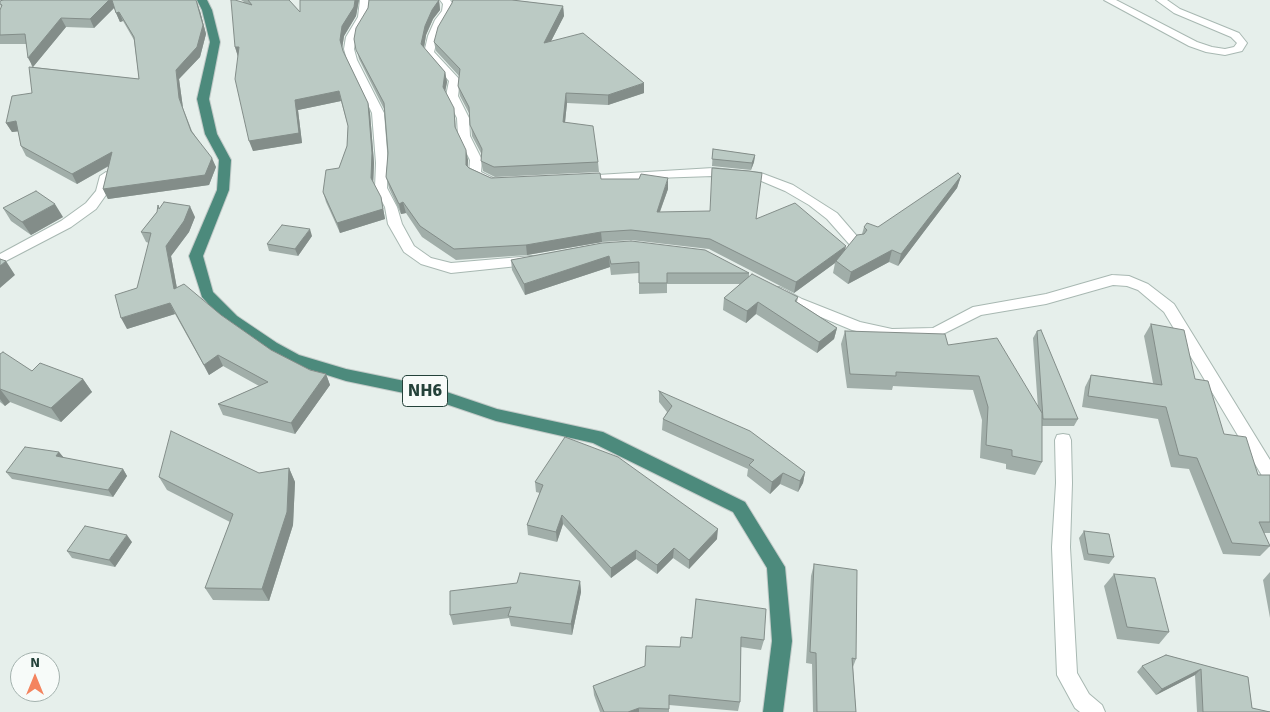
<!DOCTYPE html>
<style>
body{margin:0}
#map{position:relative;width:1270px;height:712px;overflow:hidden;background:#e6efeb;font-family:Signika,sans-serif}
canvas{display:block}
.north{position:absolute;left:10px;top:652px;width:50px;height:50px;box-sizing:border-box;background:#f7fbf9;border:1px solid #a3b1ad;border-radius:50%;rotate:0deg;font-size:14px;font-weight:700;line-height:20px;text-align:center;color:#24423a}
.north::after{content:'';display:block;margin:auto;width:18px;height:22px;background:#f4845f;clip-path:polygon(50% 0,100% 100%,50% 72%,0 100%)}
</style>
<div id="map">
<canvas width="1270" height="712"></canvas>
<div class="north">N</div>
</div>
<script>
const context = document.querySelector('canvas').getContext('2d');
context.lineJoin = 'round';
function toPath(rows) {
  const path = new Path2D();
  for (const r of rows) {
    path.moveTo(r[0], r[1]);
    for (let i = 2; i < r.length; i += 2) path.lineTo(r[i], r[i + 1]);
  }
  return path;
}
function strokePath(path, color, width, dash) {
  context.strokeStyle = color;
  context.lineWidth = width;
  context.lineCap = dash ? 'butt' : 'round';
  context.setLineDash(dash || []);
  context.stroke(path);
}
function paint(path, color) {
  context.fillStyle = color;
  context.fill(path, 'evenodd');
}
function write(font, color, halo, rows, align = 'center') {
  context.font = font + ' Signika,sans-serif';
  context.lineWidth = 4.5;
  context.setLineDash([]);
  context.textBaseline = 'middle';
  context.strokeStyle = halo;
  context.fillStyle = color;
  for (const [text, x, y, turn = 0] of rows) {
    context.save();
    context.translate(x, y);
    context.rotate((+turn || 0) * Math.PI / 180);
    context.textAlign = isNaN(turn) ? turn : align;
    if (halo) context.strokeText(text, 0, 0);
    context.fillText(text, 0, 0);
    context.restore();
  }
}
const minor = toPath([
 [360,0,370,0,368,17,356,37,354,49,357,60,384,113,388,163,387,188,397,207,402,224,414,246,431,258,451,263,532,256,537,258,539,261,537,264,451,273,421,264,404,252,388,224,385,207,375,188,376,163,372,113,347,60,344,49,346,37,358,17,360,0],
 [440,0,450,0,453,4,452,12,445,21,438,36,434,52,460,80,458,96,469,118,470,136,482,160,481,172,495,179,497,182,495,185,487,185,469,174,470,160,458,136,457,118,446,96,449,81,424,53,428,36,435,20,442,11,443,4,440,0],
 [1104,0,1116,0,1197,42,1212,47,1225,49,1234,47,1237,43,1231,37,1174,13,1156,0,1167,0,1180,9,1239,33,1247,43,1242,51,1225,55,1206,52,1189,46,1104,0],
 [713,168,761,173,793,185,837,213,862,242,860,245,850,245,827,219,809,205,785,191,759,180,713,176,655,178,581,184,575,180,581,176,713,168],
 [106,172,112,176,108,192,96,209,71,227,0,264,0,254,61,221,86,203,96,191,100,176,106,172],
 [1112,275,1129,276,1148,284,1174,304,1270,460,1270,481,1264,479,1164,312,1138,290,1127,286,1113,285,1046,304,981,315,935,338,892,339,852,330,792,305,774,295,772,292,774,289,779,287,784,289,802,299,860,322,892,329,933,328,973,307,1046,294,1112,275],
 [1063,434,1069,435,1071,440,1072,483,1070,547,1077,673,1089,694,1102,705,1105,712,1080,712,1075,708,1057,675,1052,547,1056,483,1055,440,1057,435,1063,434]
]);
const trunk = toPath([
 [197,0,207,0,212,10,220,42,209,99,217,134,231,160,229,190,203,256,213,292,237,316,277,343,299,355,346,369,429,386,497,409,603,432,745,502,785,567,792,641,783,712,763,712,772,641,767,568,733,512,593,443,496,421,428,398,346,381,289,363,267,351,227,324,202,297,189,256,217,190,219,160,205,134,197,99,210,42,202,10,197,0]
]);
const wall = toPath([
 [241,0,289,0,300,12,300,0,359,0,356,16,344,36,342,49,368,103,370,113,374,163,373,183,383,208,385,219,340,233,326,202,323,192,339,168,347,146,348,126,341,101,298,110,302,143,253,151,238,56,235,47,244,2],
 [369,0,439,0,440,10,433,19,426,35,424,48,445,72,447,82,445,92,455,118,456,129,468,160,468,167,491,178,601,179,668,189,660,212,756,219,845,250,862,234,864,227,878,227,961,176,957,188,898,266,889,262,848,284,833,273,835,263,794,293,709,249,631,240,602,242,527,255,456,260,422,237,406,213,401,214,389,188,386,177,388,153,384,109,359,59,354,39,368,8],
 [453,0,513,0,563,6,564,16,551,41,644,93,608,105,567,103,565,122,598,162,599,172,495,177,483,171,481,161,482,155,472,136,470,115,460,96,458,86,459,76,436,51,434,42,452,3],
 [0,1,200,11,206,34,200,57,179,79,183,108,192,131,216,167,209,185,108,199,103,189,109,166,77,184,26,156,21,146,18,131,12,132,6,123,32,93,32,67,26,44,0,44,0,10,1,9],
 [114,8,120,22,123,21,134,40,139,79,33,67,66,27,94,28],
 [713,149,755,155,754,162,751,170,712,166],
 [3,208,63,217,31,235,11,221],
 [160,208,195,217,189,232,171,256,177,288,221,315,271,350,310,370,326,374,330,385,295,434,223,415,218,404,259,386,223,366,209,375,175,314,127,329,149,243,146,242,141,232],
 [312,236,298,256,269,251,267,244],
 [602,243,749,273,749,276,798,297,797,302,837,328,834,339,817,353,756,314,746,323,723,310,724,298,740,284,667,284,667,293,639,294,639,273,611,275,610,267,525,295,512,270,511,260],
 [1151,324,1195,379,1224,434,1258,475,1270,475,1270,533,1264,533,1270,546,1260,556,1223,554,1189,469,1171,467,1158,419,1082,407,1085,387,1091,375,1153,383,1144,336],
 [845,331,948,345,1038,408,1033,338,1037,331,1078,419,1074,426,1042,426,1042,462,1035,475,1006,469,1006,464,980,458,982,420,973,390,893,386,892,390,847,388,841,344],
 [0,354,32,371,83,379,92,392,61,422,10,402,5,406,0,402],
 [659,391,805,472,803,483,798,492,780,484,770,494,747,476,748,469,662,430,663,419,667,412,659,402],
 [59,452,64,458,123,469,127,476,113,497,12,479,6,472],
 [289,468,295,482,293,525,269,601,213,600,205,588,230,522,167,490,159,477,259,473],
 [535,482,717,539,689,569,673,558,657,574,636,559,611,578,563,524,557,542,528,535,527,525,540,493,536,492],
 [1084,531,1114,557,1109,564,1084,560,1079,538],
 [132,542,115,567,72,558,67,551],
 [814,564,856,659,853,667,856,712,813,712,812,664,806,663,811,576],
 [1270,572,1270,618,1263,580],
 [1114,574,1169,632,1159,644,1117,639,1104,586],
 [580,581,581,592,572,635,511,626,509,618,453,625,450,615,517,583],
 [696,599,764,640,761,650,741,647,740,702,738,711,669,705,669,712,600,712,594,695,593,686,645,666,680,647,692,638],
 [1166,655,1248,677,1252,708,1270,712,1197,712,1195,675,1156,695,1137,672,1142,666]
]);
const shadedWall = toPath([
 [109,0,112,0,115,7,94,28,90,19],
 [355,0,359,0,356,16,344,36,342,49,340,40,342,26],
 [439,0,440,10,433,19,426,35,423,54,421,44,425,26,432,10],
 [197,2,200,11,206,34,200,57,179,79,183,108,179,98,176,70],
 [563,6,564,16,545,53,544,43],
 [119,12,123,21,120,22,116,13],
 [61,18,66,27,33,67,28,58],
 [235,47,239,47,238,57],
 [445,72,447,82,444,97,443,87],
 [644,83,644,93,608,105,608,95],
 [339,91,341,101,298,110,302,143,253,151,249,141,295,100],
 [566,93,567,103,564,132,563,122],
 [368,103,370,113,374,163,373,188,371,178],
 [16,121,22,131,12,132,6,123],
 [466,150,468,160,467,175,466,165],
 [112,152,117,161,77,184,72,174],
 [755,155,754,162,751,170,752,163],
 [212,158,216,167,209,185,108,199,103,189],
 [961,176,957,188,898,266,901,254],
 [668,178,668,189,656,222,657,212],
 [381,197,385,219,340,233,337,223],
 [403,202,406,213,401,214,399,204],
 [55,204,63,217,31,235,22,222],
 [190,206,195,217,189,232,171,256,179,300,174,289,166,246],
 [310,229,312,236,298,256,295,249],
 [601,232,602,242,527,255,526,245],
 [846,246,844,256,836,261,835,263,794,293,796,282],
 [892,250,889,262,848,284,851,272],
 [609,256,610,267,525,295,524,284],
 [6,261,15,275,0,288,0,266],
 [758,302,756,314,746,323,747,311],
 [170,303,175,314,127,329,121,318],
 [837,328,834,339,817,353,819,342],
 [218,355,223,366,209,375,204,365],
 [326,374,330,385,295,434,291,423],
 [83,379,92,392,61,422,51,408],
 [0,389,10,402,5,406,0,399],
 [59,452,64,458,56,456],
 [289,468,295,482,293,525,269,601,262,589],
 [123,469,127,476,113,497,108,490],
 [805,472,803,483,798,492,800,481],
 [783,473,780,484,770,494,772,482],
 [562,515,563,524,557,542,556,532],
 [718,529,717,539,689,569,689,560],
 [127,535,132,542,115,567,109,560],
 [674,548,673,558,657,574,657,565],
 [636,550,636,559,611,578,611,568],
 [580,581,581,592,572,635,571,624],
 [1201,669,1195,675,1156,695,1162,689],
 [639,708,639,712,628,712]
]);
const building = toPath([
 [3,0,109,0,90,19,61,18,28,58,25,34,0,35,0,10,2,5,0,4,0,1,3,0],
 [112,0,196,0,203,25,197,47,176,70,179,98,191,131,212,158,205,175,103,189,112,152,72,174,21,146,16,121,6,123,12,96,32,93,29,67,139,79,134,37,119,12,116,13,112,0],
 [231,0,235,0,252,5,248,0,289,0,300,12,300,0,355,0,354,7,342,26,340,40,343,51,368,103,372,153,371,178,381,197,383,209,337,223,323,192,326,170,339,168,347,146,348,126,339,91,295,100,299,133,249,141,235,79,239,47,235,47,231,0],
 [369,0,439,0,432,10,425,26,421,44,445,72,443,87,454,108,455,127,466,150,466,165,469,168,491,178,600,173,601,179,639,179,641,174,668,178,657,212,710,211,712,168,749,171,762,173,756,219,795,203,846,246,796,282,710,239,631,230,601,232,526,245,454,249,420,226,403,202,399,204,386,177,388,153,384,103,356,50,354,39,356,28,368,8,369,0],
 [453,0,512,0,563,6,544,43,583,33,644,83,608,95,566,93,563,122,593,126,598,162,494,167,481,161,482,149,470,125,469,107,458,86,460,69,434,42,438,27,452,3,453,0],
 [713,149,755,155,752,163,712,159,713,149],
 [958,173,961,176,901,254,892,250,851,272,836,261,857,235,864,234,867,230,864,227,867,223,878,227,958,173],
 [36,191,55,204,22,222,3,208,36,191],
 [164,202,190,206,184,221,166,246,174,289,184,284,221,315,271,350,310,370,326,374,291,423,218,404,268,382,218,355,204,365,170,303,121,318,115,295,137,288,151,233,141,232,157,212,158,205,159,209,164,202],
 [282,225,310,229,295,249,267,244,282,225],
 [631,241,705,250,749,273,667,273,667,283,639,283,639,262,611,264,609,256,524,284,511,260,602,243,631,241],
 [0,259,6,261,0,266,0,259],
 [752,274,798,297,795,301,837,328,819,342,758,302,747,311,724,298,752,274],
 [1151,324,1184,330,1195,379,1208,381,1224,434,1246,437,1258,475,1270,475,1270,522,1259,522,1270,546,1232,543,1197,458,1179,455,1166,407,1088,396,1091,375,1162,385,1151,324],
 [1041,330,1078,419,1043,419,1037,331,1041,330],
 [845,331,945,334,948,345,997,338,1042,413,1042,462,1012,456,1012,450,986,445,988,407,979,376,896,372,896,376,850,374,845,331],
 [3,352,32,371,40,363,83,379,51,408,0,389,0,354,3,352],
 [659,391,750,431,805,472,800,481,783,473,772,482,749,465,754,460,663,419,672,406,659,391],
 [171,431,259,473,289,468,287,512,262,589,205,588,233,514,159,477,171,431],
 [565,437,618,457,718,529,689,560,674,548,657,565,636,550,611,568,562,515,556,532,527,525,543,485,535,482,565,437],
 [25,447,59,452,56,456,123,469,108,490,6,472,25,447],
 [85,526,127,535,109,560,67,551,85,526],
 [1084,531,1109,534,1114,557,1088,554,1084,531],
 [814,564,857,570,856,659,852,658,856,712,817,712,816,653,810,652,814,564],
 [520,573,580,581,571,624,508,616,511,607,450,615,450,591,517,583,520,573],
 [1114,574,1155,578,1169,632,1127,627,1114,574],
 [696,599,766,609,764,640,741,637,740,702,669,695,669,709,639,708,628,712,604,712,593,686,645,666,646,646,680,647,681,637,692,638,696,599],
 [1166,655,1248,677,1252,708,1270,712,1203,712,1201,669,1162,689,1142,666,1166,655]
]);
const shields = [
 [425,391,45]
];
const shieldNames = [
 ["NH6",425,391]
];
strokePath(minor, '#a8b8b2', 2);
strokePath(trunk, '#c2cac8', 2);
paint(minor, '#fff');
paint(trunk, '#4c8a7c');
paint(wall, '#a1aea9');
paint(shadedWall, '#838d89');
paint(building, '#bbcac4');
strokePath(building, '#838d89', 1);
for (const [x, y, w] of shields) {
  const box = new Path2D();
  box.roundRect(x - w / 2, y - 15.5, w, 31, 4);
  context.fillStyle = '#f7fbf9';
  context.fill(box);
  strokePath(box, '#24423a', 1);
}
write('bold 18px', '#24423a', null, shieldNames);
</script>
